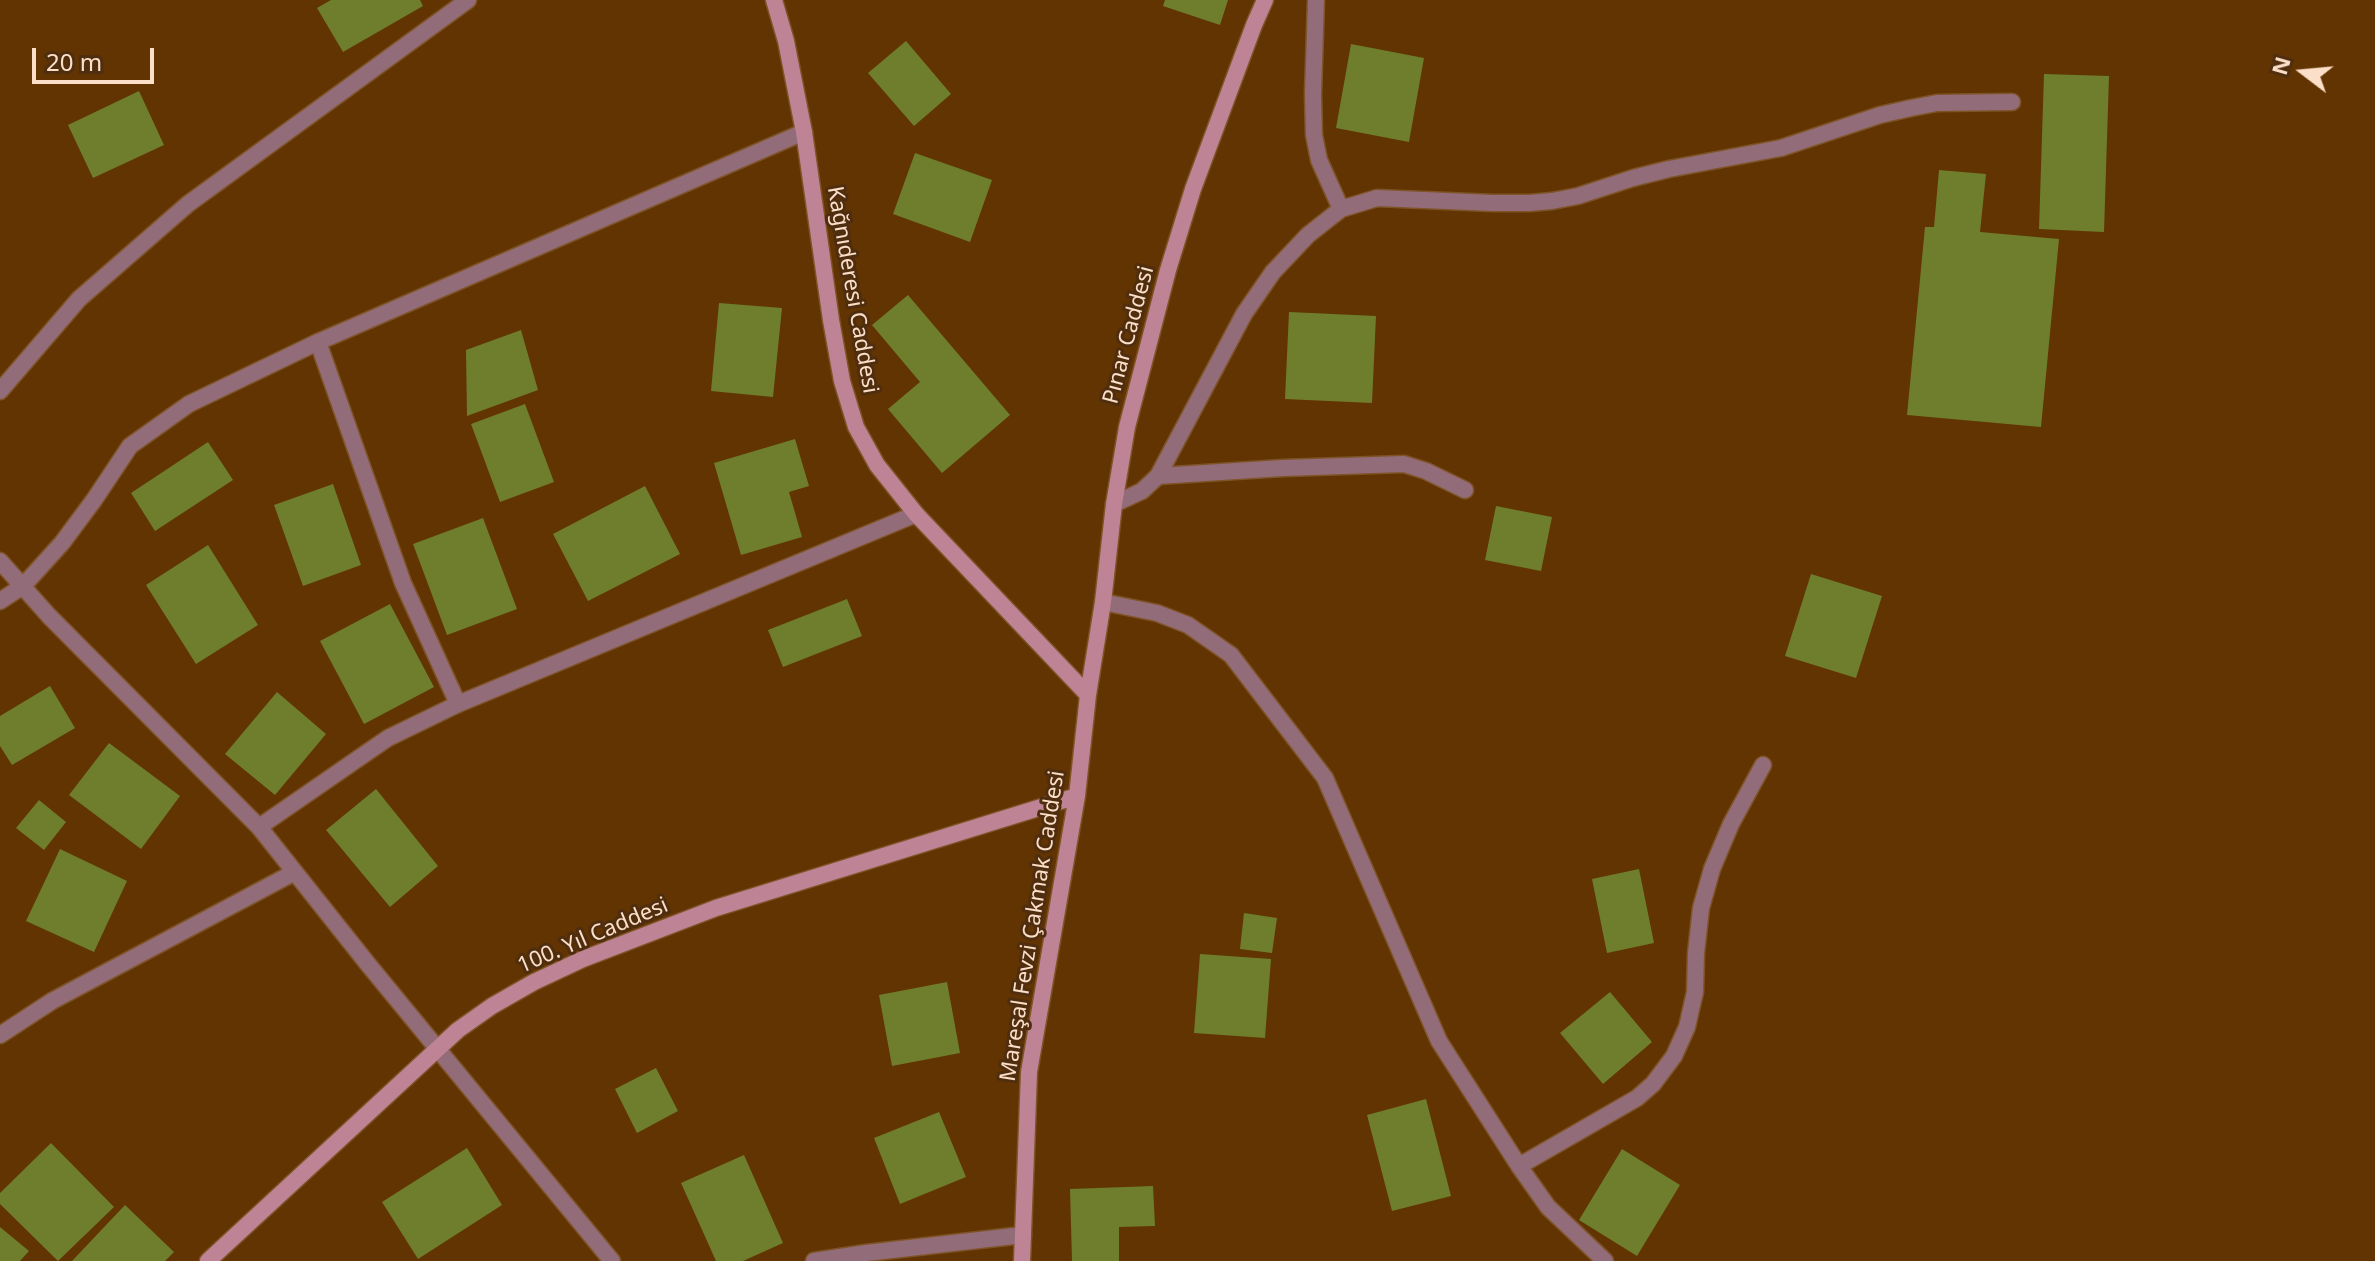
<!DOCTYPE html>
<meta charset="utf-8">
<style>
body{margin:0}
#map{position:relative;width:2375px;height:1261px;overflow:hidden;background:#623402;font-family:"Noto Sans",sans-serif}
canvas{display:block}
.north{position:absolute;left:2263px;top:32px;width:80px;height:80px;-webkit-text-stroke:6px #4f2e0f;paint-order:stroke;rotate:286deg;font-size:22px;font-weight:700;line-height:32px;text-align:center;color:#fcdfc9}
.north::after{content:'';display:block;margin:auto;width:28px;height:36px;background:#fcdfc9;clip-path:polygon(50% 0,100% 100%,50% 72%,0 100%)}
.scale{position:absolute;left:32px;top:48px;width:122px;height:36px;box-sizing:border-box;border:4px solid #fcdfc9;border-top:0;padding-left:10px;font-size:24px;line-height:28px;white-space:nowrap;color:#fcdfc9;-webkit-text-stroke:6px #4f2e0f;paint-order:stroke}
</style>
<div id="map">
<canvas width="2375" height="1261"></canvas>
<div class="north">N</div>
<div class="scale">20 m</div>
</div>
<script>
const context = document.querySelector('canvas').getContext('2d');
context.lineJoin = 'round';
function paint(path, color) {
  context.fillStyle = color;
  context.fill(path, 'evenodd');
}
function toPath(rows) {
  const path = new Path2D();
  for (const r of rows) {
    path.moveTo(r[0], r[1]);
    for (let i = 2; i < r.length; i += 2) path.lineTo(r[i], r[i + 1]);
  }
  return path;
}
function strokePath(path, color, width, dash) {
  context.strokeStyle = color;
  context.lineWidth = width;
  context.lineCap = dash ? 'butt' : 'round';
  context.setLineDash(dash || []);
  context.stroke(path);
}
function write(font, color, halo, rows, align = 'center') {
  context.font = font + ' "Noto Sans",sans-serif';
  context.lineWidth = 6;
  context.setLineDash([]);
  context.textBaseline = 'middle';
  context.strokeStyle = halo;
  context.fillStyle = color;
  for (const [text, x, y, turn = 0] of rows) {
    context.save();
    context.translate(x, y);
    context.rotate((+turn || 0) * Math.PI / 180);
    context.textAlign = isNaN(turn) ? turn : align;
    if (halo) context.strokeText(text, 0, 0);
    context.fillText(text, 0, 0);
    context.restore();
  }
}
const building = toPath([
 [331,0,420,0,423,6,343,52,317,8],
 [1165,0,1228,0,1220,25,1163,6],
 [906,41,951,94,914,126,868,73],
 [1351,44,1424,58,1409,142,1336,128],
 [2044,74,2109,76,2104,232,2039,229],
 [139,91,164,145,93,178,68,125],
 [915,153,992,180,970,242,893,214],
 [1939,170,1986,174,1980,232,2059,239,2041,427,1907,415,1925,227,1934,227],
 [908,295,1010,415,942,473,888,409,920,382,872,325],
 [719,303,782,308,773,397,711,391],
 [1289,312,1376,316,1372,403,1285,399],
 [521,330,538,390,467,416,466,350],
 [525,404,554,482,500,502,471,424],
 [795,439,809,486,789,492,802,537,741,555,714,463],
 [208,442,233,480,155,531,131,493],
 [333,484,361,565,303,586,274,505],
 [645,486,680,554,588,601,553,534],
 [1496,506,1552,517,1541,571,1485,560],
 [483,518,517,609,447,635,413,544],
 [208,545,258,625,196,664,146,585],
 [1811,574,1882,596,1856,678,1785,656],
 [847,599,862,636,783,667,768,630],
 [390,604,434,687,364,724,320,641],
 [50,686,75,728,12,765,0,746,0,716],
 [277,692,326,734,275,795,225,754],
 [109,743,180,796,141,849,69,795],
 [376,789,438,866,390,907,326,830],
 [39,800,66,822,44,850,16,828],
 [60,849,127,881,94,952,26,921],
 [1639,869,1654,943,1607,953,1592,879],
 [1244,913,1277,918,1272,953,1240,949],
 [1200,954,1271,959,1265,1038,1194,1033],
 [947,982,960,1053,892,1066,879,995],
 [1610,992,1652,1042,1603,1084,1560,1033],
 [656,1068,678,1111,637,1133,615,1089],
 [1426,1099,1451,1196,1392,1211,1367,1115],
 [939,1112,966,1177,900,1204,874,1138],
 [51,1143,114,1207,58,1261,0,1204,0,1193],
 [467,1148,502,1205,418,1259,382,1202],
 [1622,1149,1680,1185,1637,1256,1579,1220],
 [744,1155,783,1243,743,1261,716,1261,681,1183],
 [1153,1186,1155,1226,1119,1227,1119,1261,1072,1261,1070,1189],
 [125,1205,174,1252,165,1261,72,1261],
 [0,1227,29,1251,20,1261,0,1261]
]);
const lane = toPath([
 [318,342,403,583,458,704],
 [1158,476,1283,468,1404,464,1426,471,1465,490]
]);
const street = toPath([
 [1316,0,1313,94,1314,135,1319,160,1341,209],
 [0,391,79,299,188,204,468,0],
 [1114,504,1142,491,1158,476,1244,314,1273,272,1308,235,1341,209,1377,198,1493,203,1529,203,1552,201,1578,196,1633,178,1669,169,1781,148,1880,115,1911,108,1937,103,2012,102],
 [0,561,49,616,259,827,367,963,612,1261],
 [0,601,23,586,62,543,94,500,130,446,189,404,318,342,804,132],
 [1103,602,1157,613,1188,625,1231,655,1325,778,1439,1041,1519,1166,1548,1207,1605,1261],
 [259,827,388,738,458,704,916,514],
 [0,1035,52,1001,295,872],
 [1519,1166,1637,1098,1653,1084,1674,1056,1687,1027,1695,992,1696,953,1701,908,1712,869,1731,824,1763,765],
 [814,1261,866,1253,1023,1235]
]);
const secondary = toPath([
 [774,0,786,41,804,132,831,320,842,381,856,427,877,465,916,514,1088,695],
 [208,1261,458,1030,492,1006,534,982,583,959,716,908,1077,796],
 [1022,1261,1029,1072,1077,796,1088,695,1103,602,1114,504,1127,427,1168,270,1193,189,1254,25,1265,0]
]);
const streetNames = [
 ["Kağnıderesi Caddesi",852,290,80],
 ["Pınar Caddesi",1129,335,-75],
 ["Mareşal Fevzi Çakmak Caddesi",1033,926,-81],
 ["100. Yıl Caddesi",593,936,-23]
];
paint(building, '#6e7e2c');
strokePath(lane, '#7e5326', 19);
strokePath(street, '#7e5326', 19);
strokePath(secondary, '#7e5326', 19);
strokePath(lane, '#926c78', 16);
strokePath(street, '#926c78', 16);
strokePath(secondary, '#bf8396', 16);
write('22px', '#fcdfc9', '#4f2e0f', streetNames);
</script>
